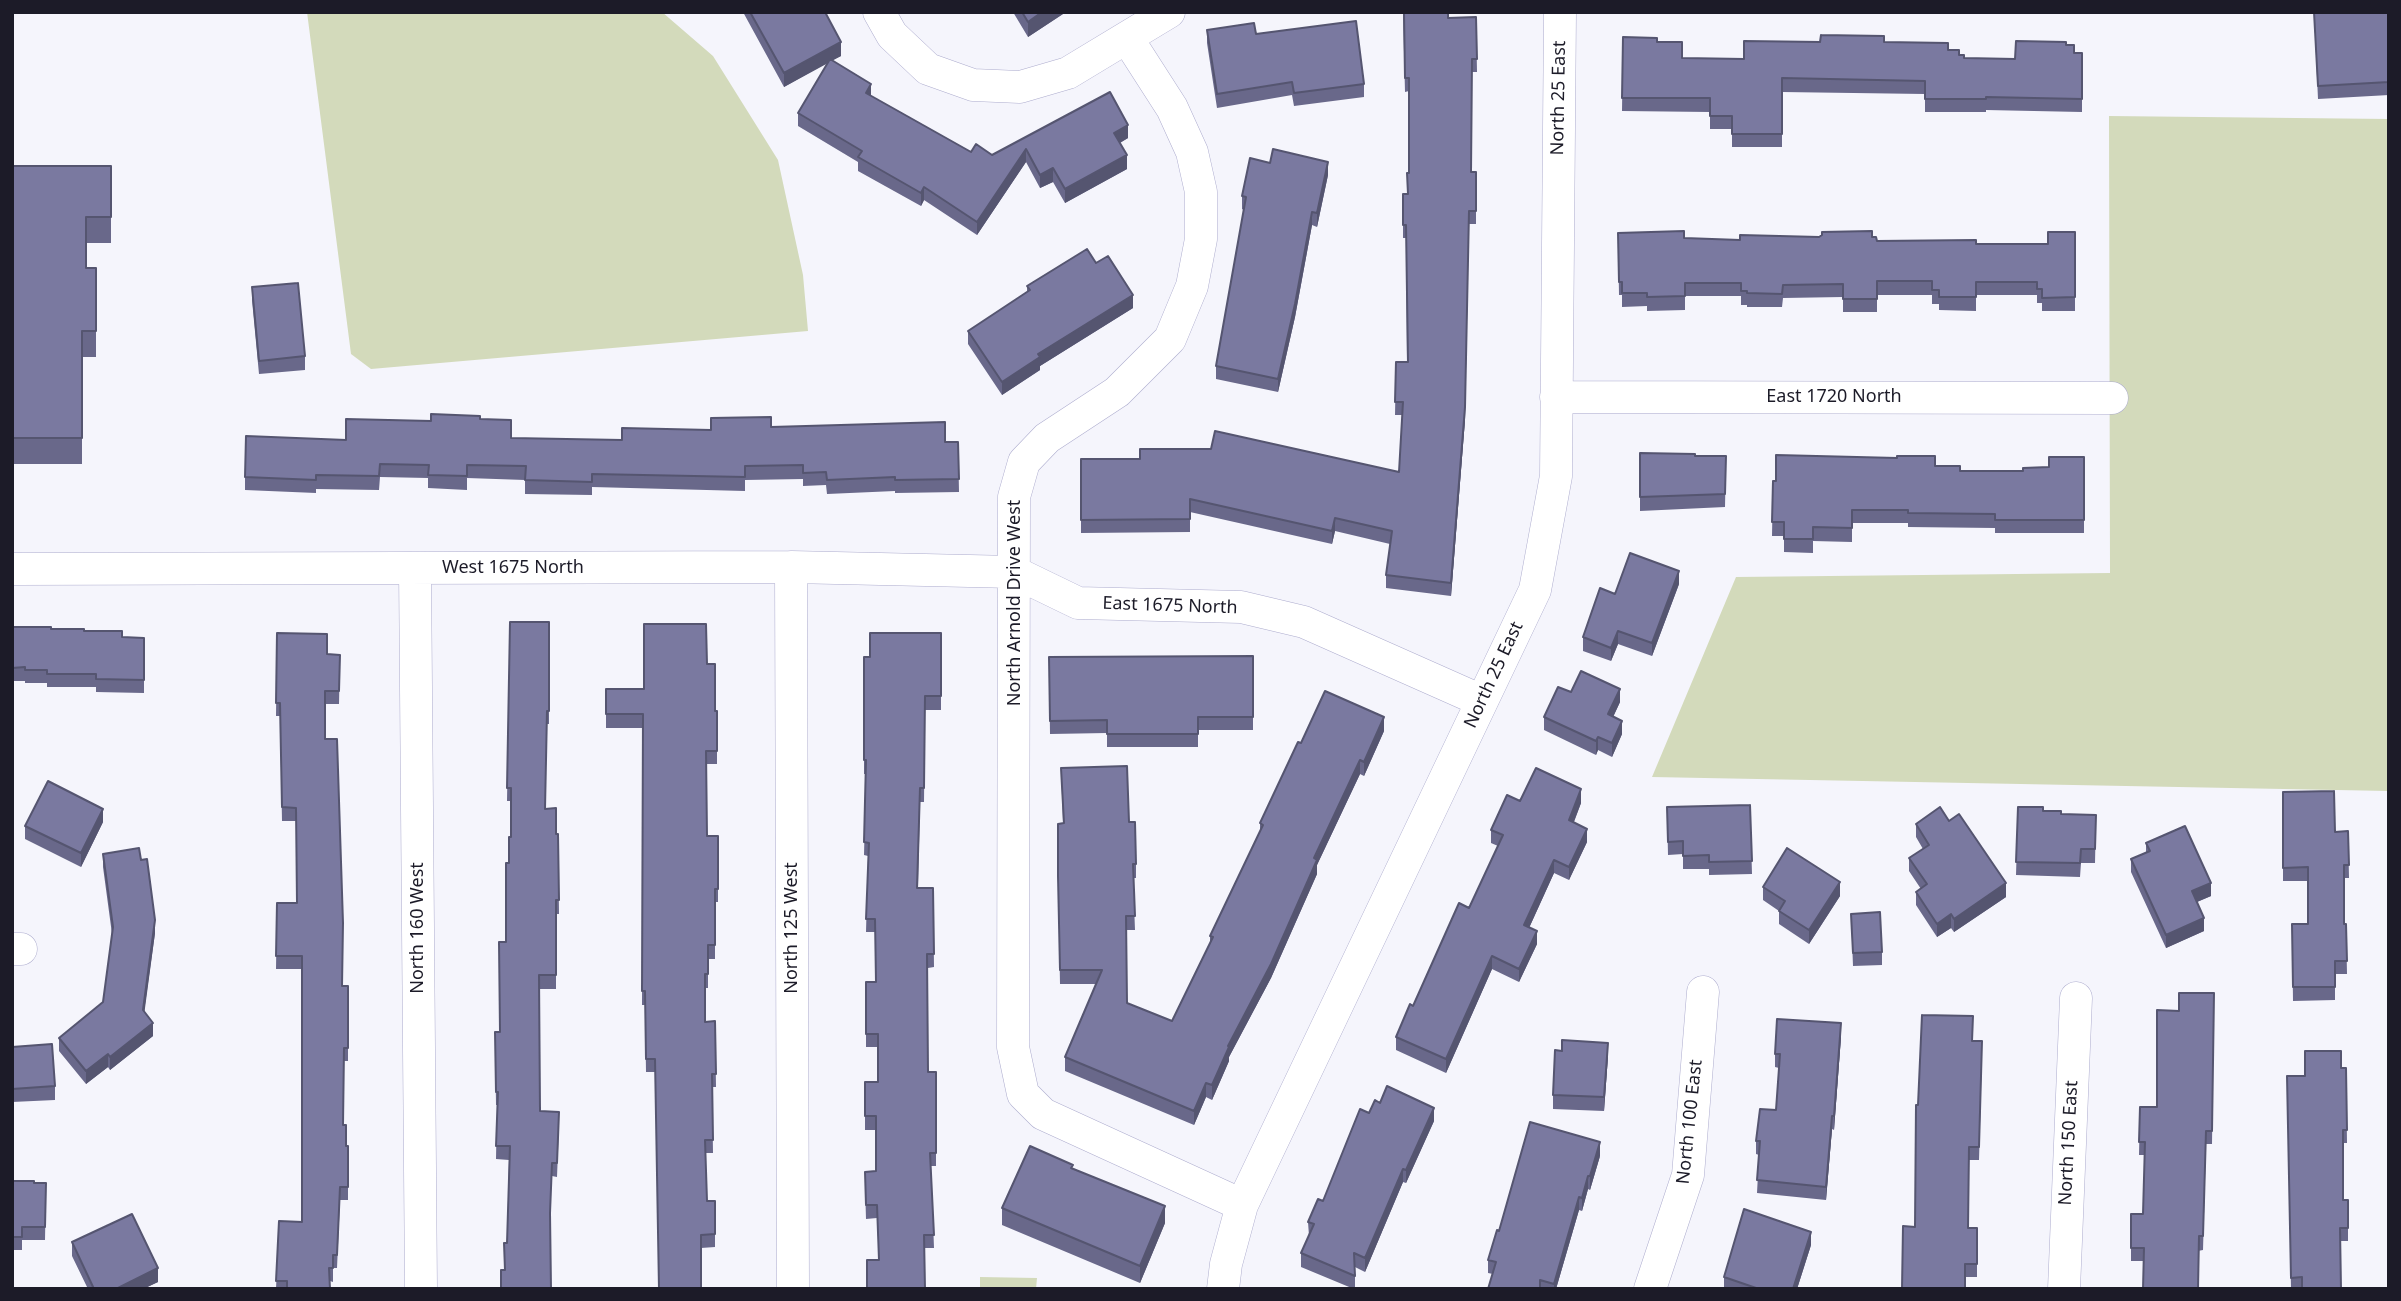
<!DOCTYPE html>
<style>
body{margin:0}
#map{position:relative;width:2401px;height:1301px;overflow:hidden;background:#f5f5fc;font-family:"Noto Sans",sans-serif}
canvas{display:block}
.frame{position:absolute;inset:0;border:14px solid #1c1b28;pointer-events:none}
</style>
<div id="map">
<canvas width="2401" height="1301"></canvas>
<div class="frame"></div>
</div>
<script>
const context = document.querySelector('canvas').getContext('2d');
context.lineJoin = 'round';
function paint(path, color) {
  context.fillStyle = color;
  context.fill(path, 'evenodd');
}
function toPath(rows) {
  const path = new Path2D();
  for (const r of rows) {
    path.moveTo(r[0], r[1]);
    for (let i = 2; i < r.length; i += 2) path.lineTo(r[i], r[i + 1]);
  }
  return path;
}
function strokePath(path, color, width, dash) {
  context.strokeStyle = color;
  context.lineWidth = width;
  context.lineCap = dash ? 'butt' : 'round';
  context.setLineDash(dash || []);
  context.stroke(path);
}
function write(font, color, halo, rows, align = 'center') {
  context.font = font + ' "Noto Sans",sans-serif';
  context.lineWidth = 5;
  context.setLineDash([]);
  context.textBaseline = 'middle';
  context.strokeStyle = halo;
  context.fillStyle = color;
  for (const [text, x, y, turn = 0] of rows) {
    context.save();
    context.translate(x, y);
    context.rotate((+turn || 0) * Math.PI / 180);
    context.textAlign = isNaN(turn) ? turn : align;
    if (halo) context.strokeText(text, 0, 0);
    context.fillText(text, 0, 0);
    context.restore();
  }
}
const green = toPath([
 [307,12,662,12,713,56,778,160,803,275,808,331,371,369,351,354],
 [2109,116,2389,119,2389,791,1652,777,1736,577,2110,573],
 [980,1277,1037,1278,1036,1289,980,1289]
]);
const minor = toPath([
 [879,12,892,35,928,69,973,85,1020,87,1068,73,1169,12],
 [1127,38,1172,108,1192,152,1201,192,1201,239,1192,286,1170,339,1117,392,1047,438,1024,462,1014,497,1013,1047,1023,1094,1043,1114,1242,1205],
 [1556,397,2112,398],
 [791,567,793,1289],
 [415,568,421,1289],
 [12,569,791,567,1014,572,1078,603,1241,607,1304,622,1482,701],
 [12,949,21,949],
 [1223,1289,1226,1264,1242,1205,1535,590,1556,476,1560,12],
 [1650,1289,1688,1175,1703,992],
 [2064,1289,2076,998]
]);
const wall = toPath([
 [743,12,825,12,841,56,832,60,871,96,971,152,992,155,1110,92,1128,138,1120,143,1127,169,1065,203,1053,182,1040,188,1026,162,977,235,924,200,921,206,858,171,858,162,798,126,798,113,828,62,784,87],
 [1013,12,1066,12,1028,37],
 [1403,12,1448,18,1476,17,1477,72,1472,72,1471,172,1476,172,1476,224,1469,224,1465,420,1451,596,1386,588,1386,575,1390,544,1335,531,1332,544,1190,512,1190,532,1081,533,1081,459,1399,472,1402,415,1395,415,1396,362,1407,362,1406,238,1403,238,1403,194,1407,194,1409,173,1409,91,1405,92],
 [2314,12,2389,12,2389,95,2318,99],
 [1207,30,1256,34,1364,84,1364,97,1294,106,1292,95,1217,108,1207,43],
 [1623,37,1657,42,1682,58,1744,59,1884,42,1948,50,1964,58,2015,59,2066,45,2074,53,2082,53,2082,112,1986,110,1986,112,1925,112,1925,94,1782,92,1782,147,1732,147,1732,129,1710,129,1710,112,1622,111],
 [12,166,111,166,111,243,86,243,86,268,96,268,96,357,82,357,82,464,12,464],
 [1328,175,1317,227,1312,225,1295,317,1278,392,1216,379,1216,366,1244,210,1242,209,1242,196],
 [2075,232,2075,311,2042,311,2042,303,2037,303,2037,295,1976,295,1976,311,1939,310,1939,304,1932,304,1932,295,1877,295,1877,312,1843,312,1843,297,1783,298,1782,307,1747,307,1747,305,1741,305,1741,296,1685,296,1685,310,1647,311,1647,306,1622,307,1622,295,1619,295,1618,233,1684,238,1740,240,1872,237,1877,241,1976,244,2048,244],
 [1096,263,1133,308,1040,366,1040,370,1002,395,968,344,968,331,1027,292,1027,286],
 [252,287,305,356,305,370,259,374,252,300],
 [480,419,511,438,622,440,711,430,771,427,945,442,958,442,959,492,895,493,895,491,827,494,826,485,803,486,803,479,745,480,745,491,592,487,592,495,525,494,525,480,467,478,467,490,428,488,428,478,380,477,379,490,316,489,316,493,245,490,245,477,346,440,431,421],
 [1640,453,1695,456,1726,456,1725,507,1640,511],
 [2084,457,2084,533,1995,533,1995,528,1908,527,1908,523,1852,523,1852,542,1813,541,1813,553,1784,552,1784,536,1772,536,1773,481,1935,466,1960,471,2023,471,2049,467],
 [1679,584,1652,656,1618,644,1611,661,1583,651,1583,637,1615,594],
 [510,622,549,622,549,724,547,724,545,809,556,834,558,834,559,914,556,914,556,989,539,989,540,1111,559,1125,557,1177,552,1176,504,1270,507,1243,509,1160,496,1159,497,1105,496,1105,495,1032,500,1032,506,942,509,863,511,837,511,801,507,801],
 [12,627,84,631,122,637,144,638,144,693,96,692,96,687,47,687,47,683,25,683,25,681,12,681],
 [277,633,327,655,340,655,339,704,325,704,325,739,342,986,348,986,348,1061,344,1061,343,1125,346,1146,348,1146,348,1200,340,1200,337,1268,333,1268,333,1282,330,1281,330,1289,276,1289,279,1221,302,1222,302,969,276,969,277,903,297,903,296,821,282,821,280,716,276,716],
 [941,633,941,710,925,710,924,802,920,802,918,888,933,888,934,967,928,968,928,1072,936,1072,936,1166,931,1166,934,1248,925,1248,879,1260,877,1218,866,1219,865,1185,876,1171,876,1130,865,1130,865,1082,878,1082,878,1047,866,1047,866,982,876,982,875,932,866,932,868,856,864,855,866,774,864,774,864,657,870,657],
 [1253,656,1253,730,1198,730,1198,747,1107,747,1107,733,1050,734,1049,657],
 [707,664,715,711,717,711,717,764,706,764,707,836,718,836,718,902,715,902,715,959,708,959,708,988,705,988,705,1022,715,1021,716,1087,712,1087,713,1153,705,1153,707,1201,715,1201,715,1247,701,1248,655,1072,646,1072,645,1005,642,1005,643,728,606,728,606,689,644,689],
 [1571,692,1620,702,1613,717,1622,734,1612,757,1598,750,1596,755,1544,730,1544,717],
 [1384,731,1364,776,1360,774,1317,865,1317,874,1271,978,1229,1057,1229,1061,1212,1100,1206,1097,1194,1125,1065,1071,1065,1057,1096,984,1060,984,1058,876,1063,823,1061,768,1129,822,1136,864,1136,878,1133,878,1135,930,1126,930,1127,1003,1172,1021,1210,944,1210,936,1260,833,1260,823,1301,743],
 [2283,792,2335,832,2348,831,2349,878,2344,878,2344,924,2346,924,2347,974,2335,974,2335,1000,2293,1001,2292,924,2308,924,2308,881,2283,881],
 [1520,801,1581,803,1574,822,1587,842,1569,880,1554,873,1529,928,1537,944,1519,982,1492,969,1446,1073,1396,1050,1396,1037,1469,908,1498,846,1491,843,1491,830],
 [1750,805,1752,874,1709,875,1709,869,1683,869,1683,854,1668,855,1667,807],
 [2018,807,2061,814,2096,815,2095,863,2081,863,2080,877,2016,875],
 [1949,821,2006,897,1954,932,1951,928,1937,937,1916,905,1916,892,1921,889,1909,871,1909,858,1923,849,1916,837,1916,824],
 [103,822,81,867,25,839,25,826],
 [2146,843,2211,896,2197,902,2204,931,2166,948,2131,872,2131,859,2146,853],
 [103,854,155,933,144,1012,153,1036,110,1070,108,1067,86,1084,59,1051,59,1038,103,1002,112,934,103,867],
 [1763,887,1840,896,1809,944,1779,924,1779,911,1763,900],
 [1851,914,1882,952,1882,965,1853,966],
 [2214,993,2212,1144,2206,1144,2203,1250,2144,1261,2131,1261,2131,1214,2143,1214,2145,1155,2139,1155,2140,1107,2157,1107,2179,1011],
 [1841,1037,1834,1130,1832,1129,1826,1200,1757,1193,1759,1155,1756,1154,1756,1141,1776,1110,1779,1068,1775,1067,1775,1054],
 [1972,1041,1982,1055,1979,1160,1969,1160,1968,1228,1977,1228,1977,1277,1965,1277,1918,1105],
 [12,1047,55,1086,55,1100,12,1102],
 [1608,1056,1604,1111,1553,1109,1553,1095],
 [2341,1068,2346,1068,2347,1143,2343,1143,2343,1200,2348,1200,2348,1241,2340,1241,2341,1289,2291,1289,2287,1076,2305,1076],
 [1380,1103,1434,1121,1406,1183,1403,1182,1365,1272,1355,1267,1355,1289,1354,1289,1301,1267,1301,1253,1309,1236,1308,1222,1323,1201,1369,1113],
 [1600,1156,1590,1190,1588,1189,1582,1211,1579,1210,1556,1289,1488,1289,1493,1274,1488,1273,1488,1260,1499,1231],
 [1073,1168,1165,1223,1140,1283,1002,1225,1002,1208],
 [12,1181,46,1183,45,1240,22,1240,22,1250,12,1250],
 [72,1242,158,1282,143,1289,88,1289,72,1256],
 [1811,1245,1797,1289,1724,1289,1724,1277]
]);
const shadedWall = toPath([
 [1042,12,1066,12,1028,37,1028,22],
 [841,42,841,56,784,87,784,73],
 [871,84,871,97,866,93],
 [1128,125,1128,138,1114,146,1114,133],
 [1026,149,1026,162,977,235,977,222],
 [1127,155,1127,169,1065,203,1065,189],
 [1328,162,1328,175,1317,227,1317,213],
 [1053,168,1053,182,1040,188,1040,175],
 [924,187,924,200,921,206,921,193],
 [1469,211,1465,420,1451,596,1451,583],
 [1312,212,1312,225,1295,317,1278,392,1278,379],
 [1133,295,1133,308,1040,366,1040,370,1002,395,1002,382,1038,354],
 [1335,518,1335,531,1332,544,1332,531],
 [1679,571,1679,584,1652,656,1652,643],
 [1618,631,1618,644,1611,661,1611,648],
 [1620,689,1620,702,1608,728,1608,714],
 [1384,717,1384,731,1364,776,1364,762],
 [1622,721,1622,734,1612,757,1612,743],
 [1598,737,1598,750,1596,755,1596,741],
 [1360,760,1360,774,1317,865,1317,874,1271,978,1229,1057,1229,1061,1212,1100,1212,1085,1228,1046],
 [1581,789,1581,803,1569,834,1569,820],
 [103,809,103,822,81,867,81,853],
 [1587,829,1587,842,1569,880,1569,867],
 [1554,860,1554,873,1524,939,1524,925],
 [1840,882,1840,896,1809,944,1809,930],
 [2006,883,2006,897,1954,932,1954,919],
 [2211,883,2211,896,2192,904,2192,891],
 [1951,914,1951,928,1937,937,1937,924],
 [2204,918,2204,931,2166,948,2166,935],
 [155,920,155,933,143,1023,143,1010],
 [1537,931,1537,944,1519,982,1519,969],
 [1492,956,1492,969,1446,1073,1446,1059],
 [153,1023,153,1036,110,1070,110,1057],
 [1841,1023,1841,1037,1834,1130,1834,1116],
 [1608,1043,1608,1056,1604,1111,1604,1097],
 [108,1054,108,1067,86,1084,86,1071],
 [1206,1083,1206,1097,1194,1125,1194,1111],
 [1434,1108,1434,1121,1406,1183,1406,1170],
 [1832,1116,1832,1129,1826,1200,1826,1187],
 [1600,1142,1600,1156,1590,1190,1590,1176],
 [1403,1169,1403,1182,1365,1272,1365,1258],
 [1588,1176,1588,1189,1582,1211,1582,1198],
 [1579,1197,1579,1210,1556,1289,1554,1289,1554,1284],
 [1165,1206,1165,1223,1140,1283,1140,1266],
 [1811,1232,1811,1245,1797,1289,1793,1289],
 [158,1268,158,1282,143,1289,116,1289]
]);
const building = toPath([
 [750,12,825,12,841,42,784,73,750,12],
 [1022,12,1042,12,1028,22,1022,12],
 [1404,12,1448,12,1448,18,1476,17,1477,59,1472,59,1471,172,1476,172,1476,211,1469,211,1465,407,1451,583,1386,575,1392,531,1335,518,1332,531,1190,499,1190,519,1081,520,1081,459,1140,459,1140,449,1211,449,1215,431,1399,472,1403,402,1395,402,1396,362,1408,362,1406,225,1403,225,1403,194,1408,194,1407,173,1409,173,1409,78,1405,78,1404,12],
 [2314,12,2389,12,2389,82,2318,86,2314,12],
 [1356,21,1364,84,1294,93,1292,82,1217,94,1207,30,1254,23,1256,34,1356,21],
 [1821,35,1884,36,1884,42,1948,43,1948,50,1959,50,1959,55,1964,55,1964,58,2015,59,2016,41,2066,42,2066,45,2074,45,2074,53,2082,53,2082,99,1986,97,1986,99,1925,99,1925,81,1782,78,1782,134,1732,134,1732,116,1710,116,1710,98,1622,98,1623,37,1657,38,1657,42,1682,42,1682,58,1744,59,1744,41,1820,42,1821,35],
 [830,59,871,84,866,93,971,152,976,144,992,155,1110,92,1128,125,1114,133,1127,155,1065,189,1053,168,1040,175,1026,149,977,222,924,187,921,193,858,157,862,151,798,113,830,59],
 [1273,149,1328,162,1317,213,1312,212,1295,304,1278,379,1216,366,1246,197,1242,196,1250,158,1270,163,1273,149],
 [12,166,111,166,111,217,86,217,86,268,96,268,96,331,82,331,82,438,12,438,12,166],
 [1684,231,1684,238,1740,240,1740,235,1819,237,1822,235,1822,232,1872,231,1872,237,1876,237,1877,241,1976,240,1976,244,2048,244,2048,232,2075,232,2075,297,2042,298,2042,289,2037,289,2037,282,1976,282,1976,297,1939,297,1939,290,1932,290,1932,281,1877,281,1877,299,1843,299,1843,284,1783,285,1782,294,1747,293,1747,291,1741,291,1741,283,1685,283,1685,296,1647,297,1647,293,1622,293,1622,282,1619,282,1618,233,1684,231],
 [1087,249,1096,263,1108,256,1133,295,1038,354,1040,357,1002,382,968,331,1030,290,1027,286,1087,249],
 [298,283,305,356,259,361,252,287,298,283],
 [431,414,480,416,480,419,511,420,511,438,622,440,622,428,711,430,711,418,771,417,771,427,945,422,945,442,958,442,959,479,895,480,895,477,827,480,826,472,803,473,803,465,745,466,745,477,592,474,592,482,525,480,526,466,467,465,467,476,428,475,429,465,380,464,379,476,316,475,316,480,245,477,246,436,346,440,346,419,431,421,431,414],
 [1640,453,1695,454,1695,456,1726,456,1725,494,1640,497,1640,453],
 [1776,455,1897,458,1897,456,1935,456,1935,466,1960,466,1960,471,2023,471,2023,468,2049,467,2049,457,2084,457,2084,520,1995,520,1995,514,1908,513,1908,510,1852,510,1852,528,1813,527,1813,539,1784,539,1784,522,1772,522,1773,481,1776,481,1776,455],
 [1630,553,1679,571,1652,643,1618,631,1611,648,1583,637,1600,588,1615,594,1630,553],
 [510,622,549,622,549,711,547,711,545,809,556,808,556,834,558,834,559,900,556,900,556,975,539,975,540,1111,559,1112,557,1163,552,1163,550,1213,551,1289,501,1289,501,1270,505,1270,504,1243,507,1243,510,1146,496,1146,498,1092,496,1092,495,1032,500,1032,499,942,506,942,506,863,509,863,509,837,511,837,511,788,507,788,510,622],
 [644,624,706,624,707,664,715,664,715,711,717,711,717,751,706,751,707,836,718,836,718,889,715,889,715,945,708,945,708,974,705,974,705,1022,715,1021,716,1074,712,1074,713,1140,705,1140,707,1201,715,1201,715,1234,701,1235,701,1289,659,1289,655,1059,646,1059,645,991,642,991,643,714,606,714,606,689,644,689,644,624],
 [12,627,51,627,51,629,84,629,84,631,122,631,122,637,144,638,144,680,96,679,96,674,47,674,47,670,25,670,25,667,12,668,12,627],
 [277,633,327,634,327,654,340,655,339,691,325,691,325,739,337,739,343,923,342,986,348,986,348,1048,344,1048,343,1125,346,1125,346,1146,348,1146,348,1187,340,1187,337,1255,333,1255,333,1268,329,1268,330,1289,287,1289,287,1281,276,1281,279,1221,302,1222,302,956,276,956,277,903,297,903,296,808,282,807,280,703,276,703,277,633],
 [870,633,941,633,941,696,925,696,924,788,920,788,917,888,933,888,934,954,927,954,928,1072,936,1072,936,1153,930,1153,934,1235,924,1235,925,1289,867,1289,867,1260,879,1260,877,1205,866,1205,865,1172,876,1171,876,1116,865,1116,865,1082,878,1082,878,1034,866,1034,866,982,876,982,875,919,866,919,869,843,864,842,866,760,864,760,864,657,870,657,870,633],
 [1253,656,1253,717,1198,717,1198,734,1107,734,1107,720,1050,721,1049,657,1253,656],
 [1581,671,1620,689,1608,714,1622,721,1612,743,1598,737,1596,741,1544,717,1558,687,1571,692,1581,671],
 [1325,691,1384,717,1364,762,1360,760,1314,858,1317,860,1271,964,1228,1046,1229,1047,1212,1085,1206,1083,1194,1111,1065,1057,1102,970,1060,970,1058,876,1058,824,1064,823,1061,768,1127,766,1129,822,1135,822,1136,864,1133,864,1135,916,1126,916,1127,1003,1172,1021,1213,937,1210,936,1263,825,1260,823,1298,742,1301,743,1325,691],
 [1536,768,1581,789,1569,820,1587,829,1569,867,1554,860,1524,925,1537,931,1519,969,1492,956,1446,1059,1396,1037,1410,1004,1413,1006,1459,903,1469,908,1503,835,1491,830,1507,795,1520,801,1536,768],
 [48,781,103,809,81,853,25,826,48,781],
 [2334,791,2335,832,2348,831,2349,865,2344,865,2344,924,2346,924,2347,961,2335,961,2335,987,2293,987,2292,924,2308,924,2308,867,2283,868,2283,792,2334,791],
 [1750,805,1752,861,1709,862,1709,855,1683,856,1683,841,1668,842,1667,807,1750,805],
 [1940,807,1949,821,1959,814,2006,883,1954,919,1951,914,1937,924,1916,892,1927,884,1909,858,1929,845,1916,824,1940,807],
 [2018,807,2043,807,2043,811,2061,811,2061,814,2096,815,2095,849,2081,849,2080,863,2016,862,2018,807],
 [2185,826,2211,883,2192,891,2204,918,2166,935,2131,859,2150,851,2146,843,2185,826],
 [139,848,141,860,147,859,155,920,143,1010,153,1023,110,1057,108,1054,86,1071,59,1038,103,1002,113,927,103,854,139,848],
 [1787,848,1840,882,1809,930,1779,911,1785,901,1763,887,1787,848],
 [1880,912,1882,952,1853,953,1851,914,1880,912],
 [2179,993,2214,993,2212,1131,2206,1131,2203,1236,2199,1236,2198,1289,2143,1289,2144,1248,2131,1248,2131,1214,2143,1214,2145,1142,2139,1142,2140,1107,2157,1107,2157,1010,2179,1011,2179,993],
 [1922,1015,1973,1016,1972,1041,1982,1041,1979,1147,1969,1147,1968,1228,1977,1228,1977,1264,1965,1264,1965,1289,1902,1289,1903,1226,1915,1227,1916,1105,1918,1105,1922,1015],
 [1777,1019,1841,1023,1834,1116,1832,1116,1826,1187,1757,1180,1760,1141,1756,1141,1760,1109,1776,1110,1780,1054,1775,1054,1777,1019],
 [1562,1040,1608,1043,1604,1097,1553,1095,1555,1050,1562,1051,1562,1040],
 [52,1044,55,1086,12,1089,12,1047,52,1044],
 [2305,1051,2341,1051,2341,1068,2346,1068,2347,1130,2343,1130,2343,1200,2348,1200,2348,1228,2340,1228,2341,1289,2302,1289,2302,1277,2291,1278,2287,1076,2305,1076,2305,1051],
 [1387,1086,1434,1108,1406,1170,1403,1169,1365,1258,1354,1253,1355,1276,1301,1253,1314,1224,1308,1222,1318,1199,1323,1201,1360,1109,1369,1113,1375,1100,1380,1103,1387,1086],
 [1530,1122,1600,1142,1590,1176,1588,1176,1582,1198,1579,1197,1554,1284,1540,1280,1540,1289,1488,1289,1496,1262,1488,1260,1497,1230,1499,1231,1530,1122],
 [1030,1146,1073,1165,1071,1168,1165,1206,1140,1266,1002,1208,1030,1146],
 [12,1181,34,1181,34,1183,46,1183,45,1227,22,1227,22,1237,12,1237,12,1181],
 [1744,1209,1811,1232,1793,1289,1759,1289,1724,1277,1744,1209],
 [132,1214,158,1268,116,1289,94,1289,72,1242,132,1214]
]);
const streetNames = [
 ["North 25 East",1559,98,-89],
 ["East 1720 North",1834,397],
 ["West 1675 North",513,568],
 ["North Arnold Drive West",1015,603,-90],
 ["East 1675 North",1170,606,2],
 ["North 25 East",1494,675,-65],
 ["North 160 West",418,928,-90],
 ["North 125 West",792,928,-90],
 ["North 100 East",1690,1122,-84],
 ["North 150 East",2069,1143,-87]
];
paint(green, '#d3dabb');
strokePath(minor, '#adacce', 33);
strokePath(minor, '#fff', 32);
paint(wall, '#69688a');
paint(shadedWall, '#555570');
paint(building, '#7a79a0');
strokePath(building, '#555570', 2);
write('18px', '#1c1b28', '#fff', streetNames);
</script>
